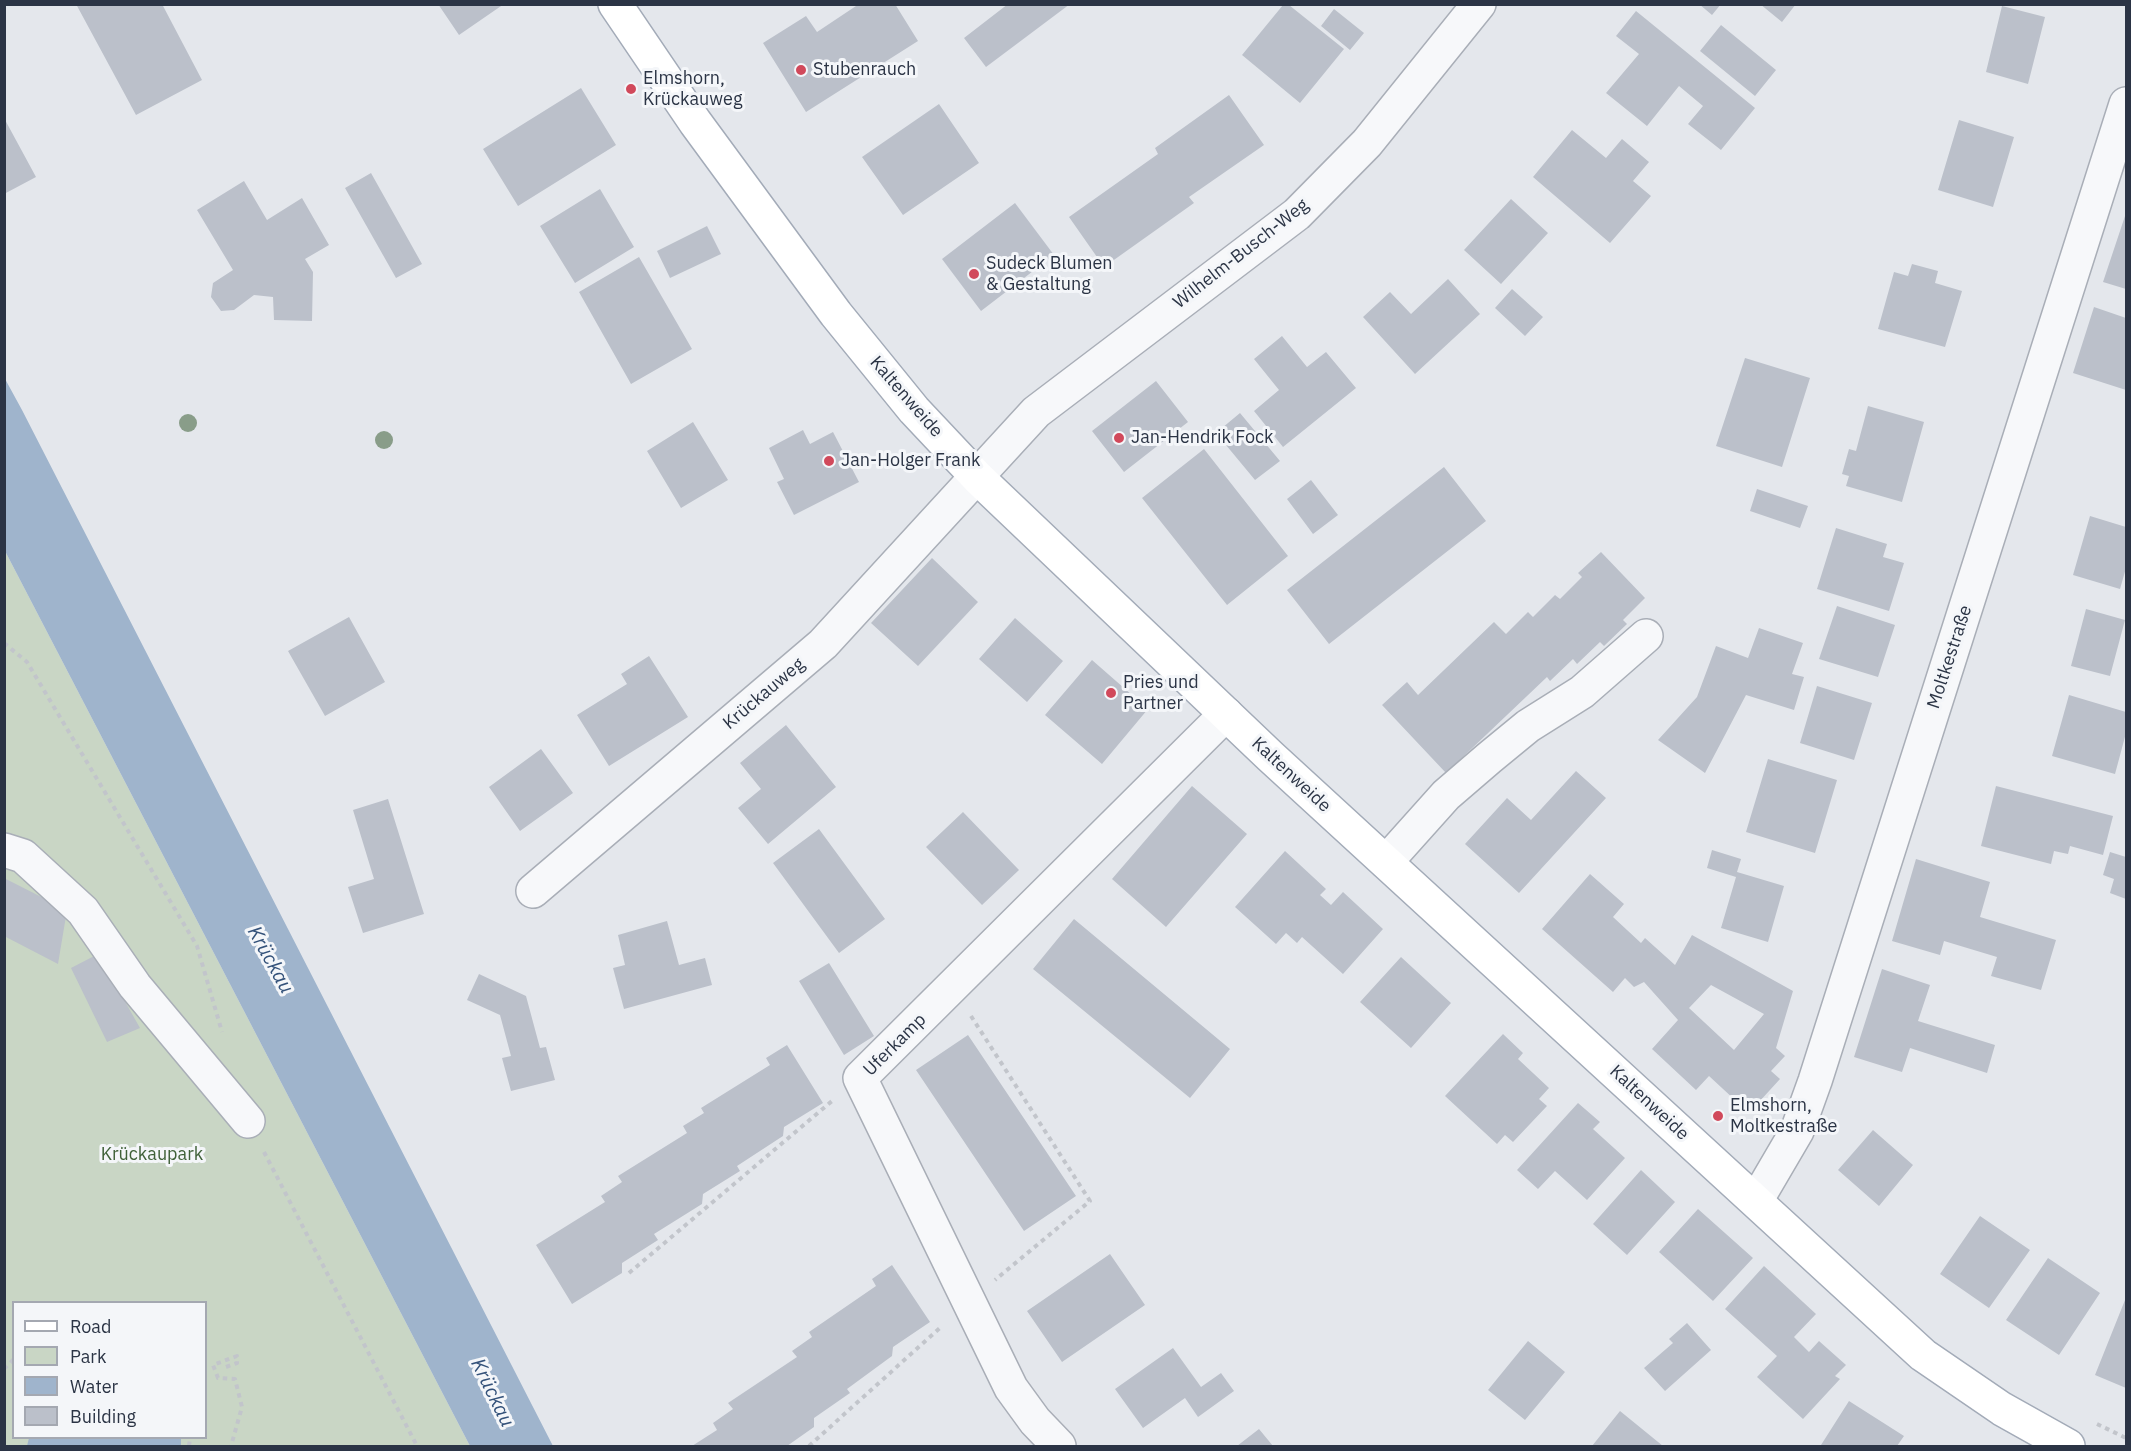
<!DOCTYPE html>
<meta charset="utf-8">
<style>
body{margin:0}
#map{position:relative;width:2131px;height:1451px;overflow:hidden;background:#e4e7ec;font-family:"IBM Plex Sans",sans-serif}
canvas{display:block}
.frame{position:absolute;inset:0;border:6px solid #2b3445;pointer-events:none}
.legend{position:absolute;left:12px;top:1301px;width:195px;height:138px;box-sizing:border-box;background:#f4f6f9;border:2px solid #a4a8b1;margin:0;padding:8px 10px;list-style:none;font-size:18px;color:#2b3445}
.legend li{display:flex;align-items:center;gap:12px;height:30px}
.legend b{width:30px;border:2px solid #a4a8b1}
</style>
<div id="map">
<canvas width="2131" height="1451"></canvas>
<div class="frame"></div>
<ul class="legend">
<li><b style="height:8px;background:#fff"></b>Road</li>
<li><b style="height:16px;background:#c9d6c5"></b>Park</li>
<li><b style="height:16px;background:#9fb4cc"></b>Water</li>
<li><b style="height:16px;background:#bbc0ca"></b>Building</li>
</ul>
</div>
<script>
const context = document.querySelector('canvas').getContext('2d');
context.lineJoin = 'round';
function paint(path, color) {
  context.fillStyle = color;
  context.fill(path, 'evenodd');
}
function toPath(rows) {
  const path = new Path2D();
  for (const r of rows) {
    path.moveTo(r[0], r[1]);
    for (let i = 2; i < r.length; i += 2) path.lineTo(r[i], r[i + 1]);
  }
  return path;
}
function strokePath(path, color, width, dash) {
  context.strokeStyle = color;
  context.lineWidth = width;
  context.lineCap = dash ? 'butt' : 'round';
  context.setLineDash(dash || []);
  context.stroke(path);
}
function write(font, color, halo, rows, align = 'center') {
  context.font = font + ' "IBM Plex Sans",sans-serif';
  context.lineWidth = 6;
  context.setLineDash([]);
  context.textBaseline = 'middle';
  context.strokeStyle = halo;
  context.fillStyle = color;
  for (const [text, x, y, turn = 0] of rows) {
    context.save();
    context.translate(x, y);
    context.rotate((+turn || 0) * Math.PI / 180);
    context.textAlign = isNaN(turn) ? turn : align;
    if (halo) context.strokeText(text, 0, 0);
    context.fillText(text, 0, 0);
    context.restore();
  }
}
const green = toPath([
 [5,551,470,1446,5,1446],
 [14,1302,206,1302,206,1438,14,1438]
]);
const water = toPath([
 [4,377,22,410,553,1446,470,1446,5,551],
 [29,1438,181,1438,181,1446,27,1446]
]);
const building = toPath([
 [76,4,162,4,202,80,136,115],
 [438,4,504,4,459,35],
 [859,4,895,4,918,41,806,112,763,43,806,16,817,32],
 [1008,4,1070,4,986,67,964,38],
 [1699,4,1721,4,1712,15],
 [1760,4,1796,4,1782,22],
 [1283,5,1289,5,1344,49,1300,103,1242,55],
 [2002,6,2045,17,2028,84,1986,72],
 [1334,9,1364,33,1350,50,1321,26],
 [1636,11,1755,108,1721,150,1688,124,1703,106,1679,86,1647,126,1606,93,1639,54,1616,36],
 [1721,25,1776,70,1755,96,1700,51],
 [581,88,616,145,518,206,483,149],
 [1229,95,1264,145,1189,197,1194,203,1104,267,1069,217,1158,154,1155,148],
 [939,104,979,163,903,215,862,157],
 [4,118,36,177,4,194],
 [1959,120,2014,137,1993,207,1938,190],
 [1572,130,1606,158,1622,139,1649,162,1633,181,1651,196,1610,243,1533,177],
 [371,173,422,264,396,278,345,188],
 [244,181,267,220,302,198,329,245,305,259,313,272,312,321,274,320,273,297,254,295,234,310,221,311,211,297,213,283,233,270,197,210],
 [600,189,634,247,575,283,540,226],
 [1511,199,1548,233,1501,284,1464,250],
 [1015,203,1054,255,981,311,942,259],
 [2126,213,2126,289,2103,282],
 [707,226,721,254,670,278,657,251],
 [639,257,692,349,631,384,579,292],
 [1912,264,1938,271,1935,283,1962,291,1945,347,1878,329,1894,272,1908,276],
 [1448,279,1480,314,1415,374,1363,317,1390,292,1411,314],
 [1512,289,1543,317,1525,336,1495,308],
 [2094,307,2126,318,2126,390,2073,373],
 [1282,336,1307,367,1326,352,1356,388,1283,447,1254,411,1279,390,1254,359],
 [1745,358,1810,378,1782,467,1716,446],
 [1156,381,1188,422,1124,472,1092,431],
 [1868,406,1924,422,1902,502,1846,486,1849,476,1842,474,1849,449,1856,451],
 [1240,413,1280,461,1255,480,1216,433],
 [693,422,728,480,681,508,647,451],
 [803,430,810,444,833,432,859,482,794,515,777,482,784,479,769,448],
 [1204,449,1288,556,1227,605,1142,498],
 [1444,467,1486,521,1329,644,1287,590],
 [1311,480,1338,515,1313,534,1287,499],
 [1757,489,1808,506,1800,528,1750,511],
 [2090,516,2126,527,2126,568,2120,589,2073,575],
 [1836,528,1887,544,1883,557,1904,563,1889,611,1817,589],
 [1601,552,1645,598,1623,620,1627,624,1604,646,1600,642,1577,664,1573,659,1550,681,1547,677,1446,773,1382,705,1407,682,1418,695,1494,622,1506,634,1528,612,1533,617,1555,595,1560,599,1582,577,1578,573],
 [932,558,978,602,918,666,871,623],
 [1837,606,1895,625,1878,677,1819,659],
 [2086,609,2125,620,2110,676,2071,666],
 [349,617,385,682,325,716,288,651],
 [1015,618,1063,661,1027,702,979,659],
 [1759,628,1803,643,1792,674,1804,677,1794,710,1746,695,1705,773,1658,740,1697,697,1716,646,1748,658],
 [649,656,688,717,609,766,577,715,627,684,621,674],
 [1092,660,1148,709,1102,764,1045,715],
 [1817,686,1872,703,1854,760,1800,743],
 [2069,695,2126,712,2126,733,2115,774,2052,756],
 [786,725,836,787,768,844,738,808,761,789,740,763],
 [541,749,573,793,520,831,489,787],
 [1768,759,1837,780,1815,853,1746,832],
 [1576,771,1606,798,1519,893,1465,844,1507,798,1531,820],
 [1192,786,1247,834,1166,927,1112,879],
 [1996,786,2113,816,2103,855,2070,846,2068,854,2054,851,2051,864,1981,846],
 [388,799,424,914,363,933,348,887,374,879,353,810],
 [963,812,1019,870,982,905,926,847],
 [819,829,885,919,839,953,773,863],
 [1712,850,1741,859,1737,872,1784,886,1768,942,1721,928,1736,877,1707,868],
 [1285,851,1326,889,1320,895,1331,905,1343,892,1383,929,1343,974,1302,937,1297,943,1286,933,1276,944,1235,907],
 [2110,852,2126,857,2126,899,2110,893,2114,879,2103,875],
 [1916,859,1990,882,1980,917,2056,940,2041,990,1991,976,1997,957,1944,941,1940,955,1892,941],
 [1590,874,1624,904,1613,917,1641,943,1645,938,1675,965,1692,935,1793,991,1776,1048,1785,1056,1771,1071,1780,1079,1749,1113,1709,1076,1696,1090,1652,1049,1678,1020,1644,982,1634,987,1625,978,1613,992,1542,929],
 [1711,985,1764,1014,1734,1050,1689,1008],
 [4,878,67,910,58,964,4,936],
 [1074,919,1230,1049,1190,1098,1033,969],
 [667,921,679,965,705,958,712,985,624,1009,613,968,625,965,618,935],
 [98,954,140,1028,107,1042,71,968],
 [1401,957,1451,1003,1411,1048,1360,1002],
 [829,963,874,1036,844,1055,799,981],
 [1882,969,1930,985,1918,1021,1995,1045,1987,1073,1910,1048,1902,1072,1854,1057],
 [479,974,526,996,540,1048,546,1047,555,1080,511,1091,502,1058,511,1056,500,1015,467,1000],
 [1503,1034,1523,1053,1518,1059,1549,1088,1539,1099,1547,1106,1513,1142,1505,1135,1497,1144,1445,1096],
 [968,1035,1076,1196,1024,1231,916,1070],
 [787,1045,823,1103,784,1127,783,1136,737,1166,740,1171,703,1194,702,1204,654,1234,658,1240,622,1263,622,1273,572,1304,536,1245,605,1202,601,1196,622,1182,618,1176,687,1133,683,1126,704,1113,701,1108,770,1065,766,1058],
 [1578,1103,1600,1122,1593,1129,1625,1158,1587,1200,1555,1171,1538,1189,1517,1170],
 [1873,1130,1913,1165,1879,1206,1838,1170],
 [1641,1170,1675,1202,1627,1255,1593,1224],
 [1698,1209,1753,1258,1713,1301,1659,1252],
 [1980,1216,2030,1250,1989,1308,1940,1274],
 [1110,1254,1145,1305,1062,1362,1027,1311],
 [2048,1258,2100,1293,2059,1355,2006,1320],
 [892,1265,930,1322,893,1347,892,1356,847,1389,850,1393,814,1418,814,1427,787,1446,692,1446,717,1430,713,1423,733,1409,728,1403,797,1357,792,1351,812,1337,809,1332,876,1286,872,1279],
 [1764,1266,1816,1314,1794,1337,1809,1352,1819,1341,1846,1365,1835,1376,1840,1379,1803,1419,1757,1377,1777,1356,1725,1309],
 [2125,1300,2126,1301,2126,1388,2095,1375],
 [1687,1323,1711,1350,1665,1391,1644,1368,1673,1343,1669,1339],
 [1528,1341,1565,1372,1525,1420,1488,1390],
 [1173,1348,1201,1387,1221,1373,1234,1391,1198,1417,1185,1398,1143,1428,1115,1389],
 [1849,1401,1904,1436,1897,1446,1821,1445],
 [1620,1411,1663,1446,1592,1446],
 [1259,1429,1273,1446,1237,1446]
]);
const path = toPath([
 [4,643,27,662,197,946,222,1032],
 [971,1016,1090,1201,995,1280],
 [264,1152,417,1446],
 [629,1273,832,1101],
 [226,1367,237,1363,237,1356,213,1365,218,1378,235,1379,242,1407,231,1446],
 [4,1369,14,1359],
 [2097,1424,2126,1438],
 [189,1446,190,1438],
 [809,1446,942,1326]
]);
const minor = toPath([
 [4,850,23,856,83,911,135,986,248,1121],
 [1386,862,1446,795,1489,758,1528,726,1582,692,1646,636],
 [533,891,823,644,1036,412,1297,214,1367,143,1479,4],
 [1756,1201,1797,1131,1815,1081,2126,104],
 [1059,1446,1035,1421,1011,1388,860,1078,1226,714]
]);
const major = toPath([
 [615,4,695,122,836,314,914,410,978,478,1270,756,1923,1355,2002,1409,2068,1446]
]);
const trees = [
 [188,423],
 [384,440]
];
const markers = [
 [801,70,6,"#d1495b"],
 [631,89,6,"#d1495b"],
 [974,274,6,"#d1495b"],
 [1119,438,6,"#d1495b"],
 [829,461,6,"#d1495b"],
 [1111,693,6,"#d1495b"],
 [1718,1116,6,"#d1495b"]
];
const poiNames = [
 ["Stubenrauch",813,70],
 ["Elmshorn,",643,79],
 ["Krückauweg",643,100],
 ["Sudeck Blumen",986,264],
 ["& Gestaltung",986,285],
 ["Jan-Hendrik Fock",1131,438],
 ["Jan-Holger Frank",841,461],
 ["Pries und",1123,683],
 ["Partner",1123,704],
 ["Elmshorn,",1730,1106],
 ["Moltkestraße",1730,1127]
];
const streetNames = [
 ["Wilhelm-Busch-Weg",1241,254,-38],
 ["Kaltenweide",906,397,49],
 ["Moltkestraße",1950,657,-72],
 ["Krückauweg",764,694,-40],
 ["Kaltenweide",1291,775,43],
 ["Uferkamp",895,1045,-45],
 ["Kaltenweide",1649,1103,43]
];
const parkNames = [
 ["Krückaupark",152,1155]
];
const waterNames = [
 ["Krückau",270,960,61],
 ["Krückau",492,1393,64]
];
paint(green, '#c9d6c5');
paint(water, '#9fb4cc');
paint(building, '#bbc0ca');
strokePath(minor, '#a9aeb7', 36);
strokePath(major, '#a3abb8', 36);
strokePath(path, '#c2c5cb', 4, [4.5, 4.5]);
strokePath(minor, '#f7f8fa', 33);
strokePath(major, '#fff', 33);
context.fillStyle = '#899d89';
for (const [x, y] of trees) {
  context.beginPath();
  context.arc(x, y, 9, 0, 2 * Math.PI);
  context.fill();
}
for (const [x, y, r, color] of markers) {
  const dot = new Path2D();
  dot.arc(x, y, r, 0, 2 * Math.PI);
  context.fillStyle = color;
  context.fill(dot);
  strokePath(dot, '#f4f6f9', 2);
}
write('18px', '#2b3445', '#f4f6f9', poiNames, 'left');
write('18px', '#2b3445', '#f4f6f9', streetNames);
write('18px', '#3f6138', '#f4f6f9', parkNames);
write('italic 20px', '#34527a', '#f4f6f9', waterNames);
</script>
